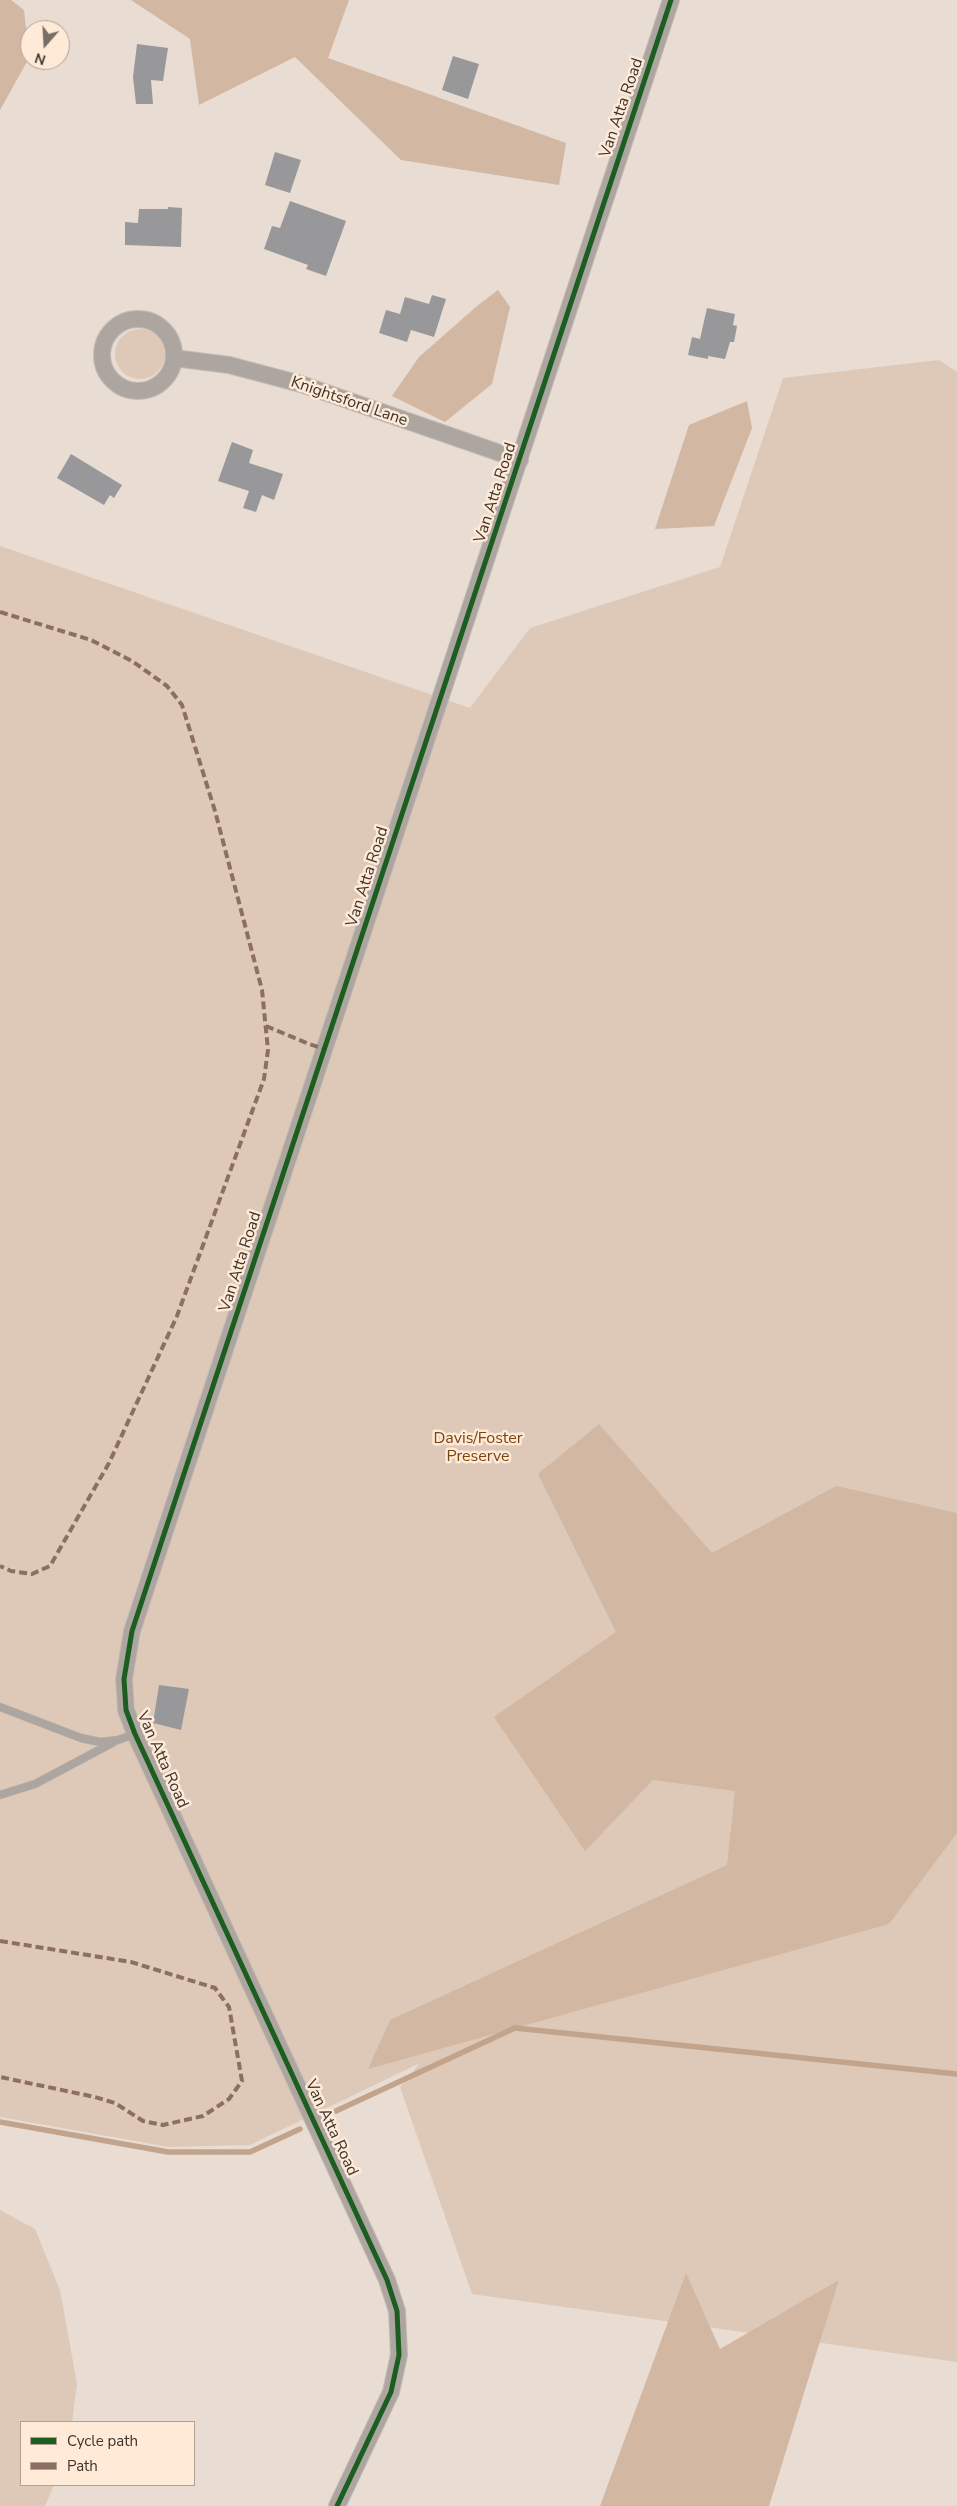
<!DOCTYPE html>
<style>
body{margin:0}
#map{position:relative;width:957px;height:2506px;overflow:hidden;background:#e8dcd3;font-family:"Nunito Sans",sans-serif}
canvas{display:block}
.legend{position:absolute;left:20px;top:2421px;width:175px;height:65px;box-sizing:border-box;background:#ffe9d7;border:1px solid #b1a093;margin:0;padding:6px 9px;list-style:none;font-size:15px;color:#3b332c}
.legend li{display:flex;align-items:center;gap:10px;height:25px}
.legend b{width:25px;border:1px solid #b1a093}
.north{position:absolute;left:20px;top:20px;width:50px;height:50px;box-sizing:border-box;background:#ffe9d7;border:1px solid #b1a093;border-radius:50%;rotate:199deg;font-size:14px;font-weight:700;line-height:20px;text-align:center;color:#3b332c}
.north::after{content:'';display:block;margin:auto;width:18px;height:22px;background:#786e66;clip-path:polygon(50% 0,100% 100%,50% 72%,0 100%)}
</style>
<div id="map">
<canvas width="957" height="2506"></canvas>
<ul class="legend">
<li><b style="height:6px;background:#1b5e20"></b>Cycle path</li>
<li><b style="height:6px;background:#8d6e63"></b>Path</li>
</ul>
<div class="north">N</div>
</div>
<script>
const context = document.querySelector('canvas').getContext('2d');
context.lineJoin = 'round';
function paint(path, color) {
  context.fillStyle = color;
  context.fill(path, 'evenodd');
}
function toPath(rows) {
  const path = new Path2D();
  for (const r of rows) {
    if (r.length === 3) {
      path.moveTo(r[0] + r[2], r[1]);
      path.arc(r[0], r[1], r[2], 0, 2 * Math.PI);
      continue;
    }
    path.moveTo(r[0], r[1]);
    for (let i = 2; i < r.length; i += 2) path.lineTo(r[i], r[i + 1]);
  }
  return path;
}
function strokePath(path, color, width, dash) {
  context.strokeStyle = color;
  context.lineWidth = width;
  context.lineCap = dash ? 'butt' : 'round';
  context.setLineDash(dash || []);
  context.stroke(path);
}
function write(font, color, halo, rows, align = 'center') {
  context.font = font + ' "Nunito Sans",sans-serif';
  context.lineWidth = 5;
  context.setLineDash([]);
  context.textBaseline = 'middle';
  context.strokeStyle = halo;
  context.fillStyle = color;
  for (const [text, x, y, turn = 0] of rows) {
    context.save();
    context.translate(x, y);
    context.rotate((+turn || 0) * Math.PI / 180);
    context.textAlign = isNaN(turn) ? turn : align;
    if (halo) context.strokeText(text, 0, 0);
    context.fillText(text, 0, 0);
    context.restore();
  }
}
const green = toPath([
 [140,354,25],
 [939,360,957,372,957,2362,472,2294,400,2087,420,2063,250,2145,169,2147,0,2117,0,546,470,708,530,628,720,567,783,378],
 [0,2210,35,2229,60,2290,77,2384,72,2422,21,2422,21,2485,54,2485,45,2506,0,2506]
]);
const forest = toPath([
 [0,0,11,0,24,10,29,58,0,110],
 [131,0,349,0,328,58,566,143,559,185,401,160,295,57,199,105,190,39],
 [498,290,510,307,492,384,445,422,392,396,419,357,477,306],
 [747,401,752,428,714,526,655,529,689,425],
 [599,1424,712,1553,836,1486,957,1513,957,1833,889,1924,368,2069,390,2020,727,1865,735,1791,653,1780,585,1851,494,1717,616,1632,538,1474],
 [686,2273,720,2349,839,2280,769,2506,600,2506]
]);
const stream = toPath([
 [336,2111,515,2028,957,2074],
 [0,2122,168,2152,250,2152,300,2129]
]);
const building = toPath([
 [137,44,168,48,163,81,151,80,153,104,136,104,133,77],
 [453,56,479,64,468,99,442,90],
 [275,152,301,160,290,193,265,185],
 [290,201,346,221,326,276,306,269,308,265,264,249,272,226,280,228],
 [168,207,182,208,181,247,125,245,125,222,138,223,139,209,168,209],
 [432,295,446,299,434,337,411,330,407,342,379,333,386,310,400,314,405,297,429,304],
 [707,308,735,314,733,325,737,326,734,342,730,342,725,359,708,356,708,359,688,355,692,337,700,339],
 [232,442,253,450,249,463,283,474,274,500,262,495,256,512,243,508,249,491,218,481],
 [71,454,122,485,114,498,110,495,104,505,57,478],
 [159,1685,189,1689,181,1730,153,1723]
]);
const lane = toPath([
 [0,1707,81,1738,100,1742,118,1740,135,1734],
 [0,1795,35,1784,114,1742]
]);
const street = toPath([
 [138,355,36],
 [174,358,229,365,301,384,520,460],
 [337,2506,391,2392,399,2355,397,2311,387,2280,135,1734,126,1710,124,1679,132,1631,671,0]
]);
const quiet = toPath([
 [0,612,91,640,132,661,167,686,182,705,215,811,262,990,268,1050,264,1079,177,1316,109,1463,50,1566,32,1574,11,1571,0,1566],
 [266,1026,309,1044,325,1049],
 [0,1941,131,1962,215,1988,229,2007,242,2081,229,2099,203,2116,163,2125,143,2121,115,2103,95,2097,0,2077]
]);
const cycleway = toPath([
 [337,2506,391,2392,399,2355,397,2311,387,2280,135,1734,126,1710,124,1679,132,1631,671,0]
]);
const streetNames = [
 ["Van Atta Road",622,108,-71],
 ["Knightsford Lane",349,402,19],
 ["Van Atta Road",496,493,-72],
 ["Van Atta Road",368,877,-72],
 ["Van Atta Road",241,1262,-72],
 ["Van Atta Road",162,1760,66],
 ["Van Atta Road",331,2128,65]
];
const parkNames = [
 ["Davis/Foster",478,1439],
 ["Preserve",478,1457]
];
paint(green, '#dec9b8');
paint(forest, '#d2b7a2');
strokePath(stream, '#c2a38b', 5.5);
paint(building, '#98989a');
strokePath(lane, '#c4bbb3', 9);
strokePath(street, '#c4bbb3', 18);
strokePath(lane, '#ada6a0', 8);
strokePath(street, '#ada6a0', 16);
strokePath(quiet, '#8d6e63', 4, [8, 4]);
strokePath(cycleway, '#1b5e20', 5);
write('16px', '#3b332c', '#ffe9d7', streetNames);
write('16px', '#794511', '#ffe9d7', parkNames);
</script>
